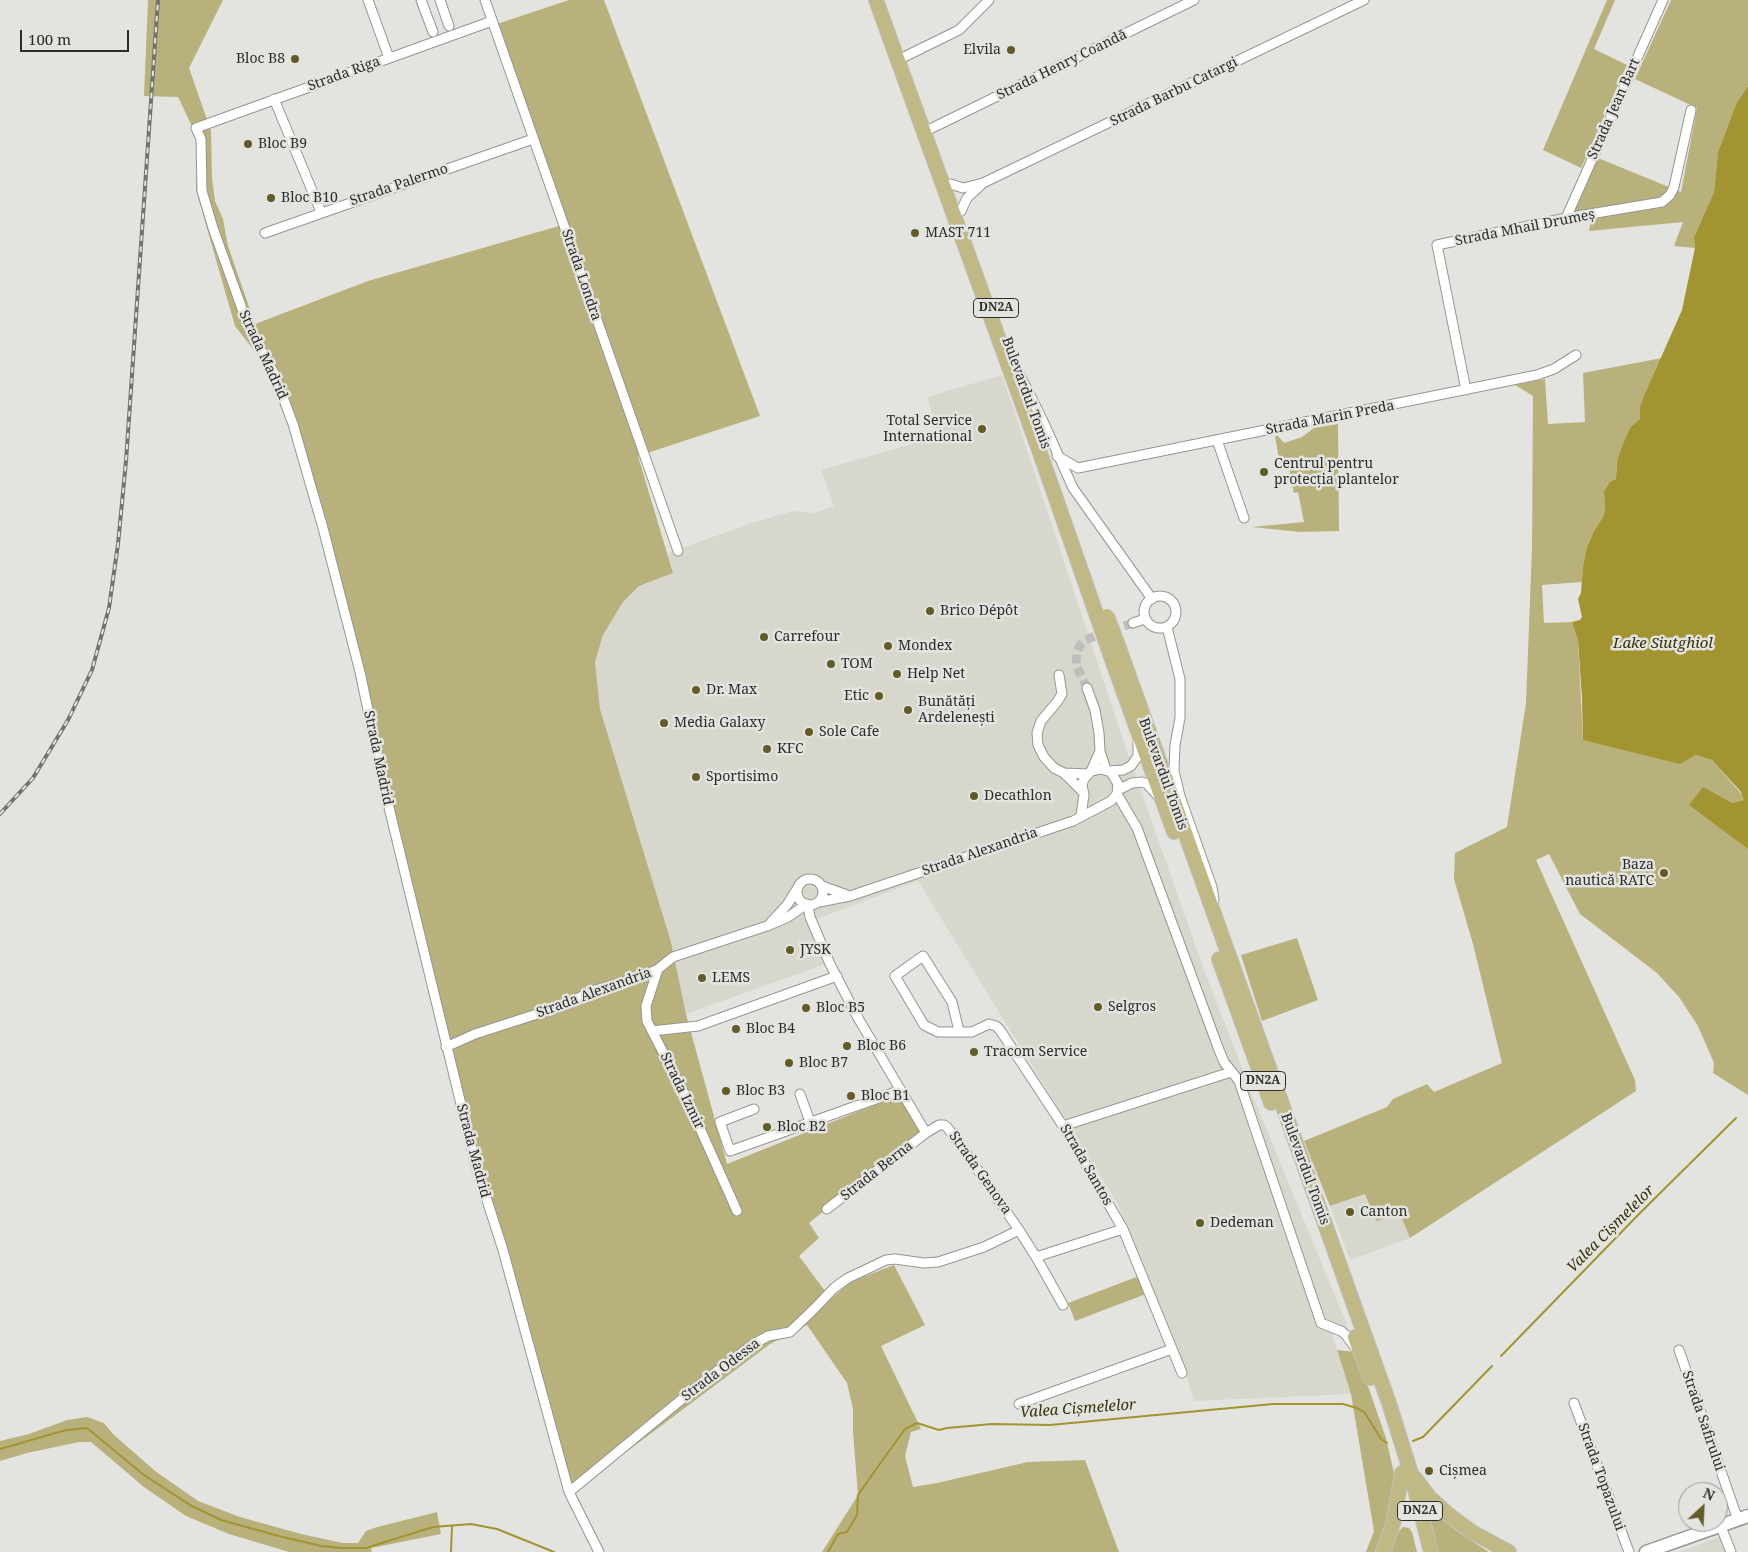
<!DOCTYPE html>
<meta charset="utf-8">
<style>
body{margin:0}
#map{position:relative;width:1748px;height:1552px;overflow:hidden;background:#e3e3e0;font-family:"Noto Serif",serif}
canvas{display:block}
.north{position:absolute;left:1678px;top:1482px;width:50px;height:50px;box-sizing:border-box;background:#e3e3e0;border:1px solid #9a9a98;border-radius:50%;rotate:25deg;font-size:14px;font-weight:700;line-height:20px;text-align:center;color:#2c2c2b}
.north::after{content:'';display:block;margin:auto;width:18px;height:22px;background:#625a27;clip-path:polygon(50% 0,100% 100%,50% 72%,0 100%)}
.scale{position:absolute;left:20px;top:30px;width:109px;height:22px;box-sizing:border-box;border:2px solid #2c2c2b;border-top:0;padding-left:6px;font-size:15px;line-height:18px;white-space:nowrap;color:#2c2c2b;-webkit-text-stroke:4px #e3e3e0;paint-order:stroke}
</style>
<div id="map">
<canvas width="1748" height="1552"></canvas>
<div class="north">N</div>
<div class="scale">100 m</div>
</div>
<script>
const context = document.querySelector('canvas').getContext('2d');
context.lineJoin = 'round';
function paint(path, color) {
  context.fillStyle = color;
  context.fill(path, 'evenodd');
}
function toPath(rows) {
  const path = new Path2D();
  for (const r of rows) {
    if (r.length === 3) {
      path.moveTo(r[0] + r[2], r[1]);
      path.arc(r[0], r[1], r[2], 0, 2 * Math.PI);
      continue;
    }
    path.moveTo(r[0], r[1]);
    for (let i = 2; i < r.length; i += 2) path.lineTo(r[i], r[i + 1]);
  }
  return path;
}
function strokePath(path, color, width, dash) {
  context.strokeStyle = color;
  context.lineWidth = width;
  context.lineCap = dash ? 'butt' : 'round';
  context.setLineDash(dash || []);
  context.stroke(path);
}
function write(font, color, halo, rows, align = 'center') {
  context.font = font + ' "Noto Serif",serif';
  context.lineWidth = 5;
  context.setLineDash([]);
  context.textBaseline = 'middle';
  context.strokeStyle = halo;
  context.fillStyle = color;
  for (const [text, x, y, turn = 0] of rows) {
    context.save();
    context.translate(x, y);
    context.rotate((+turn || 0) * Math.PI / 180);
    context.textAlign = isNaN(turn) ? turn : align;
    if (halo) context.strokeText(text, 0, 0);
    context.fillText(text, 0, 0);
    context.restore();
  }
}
const built = toPath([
 [1002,375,1126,748,1203,967,1252,1094,1349,1330,1332,1335,1351,1394,1194,1401,1179,1351,1116,1201,918,881,811,921,828,963,686,1014,671,942,600,709,595,662,603,635,623,602,639,586,673,573,668,553,752,523,793,511,814,513,834,506,821,470,940,436,927,397],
 [1365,1194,1376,1221,1400,1214,1410,1238,1350,1260,1330,1206],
 [1722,1536,1728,1552,1679,1552]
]);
const green = toPath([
 [148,0,223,0,189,68,211,131,212,178,215,201,223,219,228,246,255,324,368,281,559,226,494,25,569,0,604,0,760,416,638,456,673,573,639,586,623,602,603,635,595,662,600,709,671,942,686,1014,727,1164,902,1094,923,1130,809,1223,819,1238,799,1256,831,1299,850,1282,894,1265,925,1325,881,1346,921,1429,911,1432,905,1456,913,1487,937,1483,1028,1462,1085,1460,1119,1552,822,1552,858,1495,853,1432,853,1409,847,1383,807,1325,770,1344,569,1495,500,1251,357,673,317,522,273,375,235,326,196,190,198,139,178,97,144,96],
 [1607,0,1615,0,1594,49,1627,65,1581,168,1543,150],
 [1671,0,1748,0,1748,86,1736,104,1718,152,1714,192,1694,237,1695,248,1674,246,1683,222,1589,231,1591,220,1574,221,1573,214,1598,158,1681,192,1697,108,1635,79],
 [1662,358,1640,406,1640,419,1617,461,1616,479,1604,492,1605,509,1603,517,1594,531,1587,547,1583,566,1582,582,1542,585,1544,623,1572,622,1578,640,1583,740,1695,755,1712,760,1744,797,1744,800,1732,803,1723,829,1748,849,1748,1095,1713,1073,1714,1063,1698,1026,1679,997,1657,973,1580,914,1549,854,1536,860,1635,1080,1636,1091,1410,1238,1400,1214,1376,1221,1365,1194,1330,1206,1304,1141,1387,1107,1393,1099,1427,1084,1434,1092,1502,1063,1473,944,1454,879,1455,853,1507,827,1526,703,1532,549,1533,396,1515,385,1545,379,1548,424,1585,422,1583,373],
 [1338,424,1339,531,1300,532,1252,527,1304,522,1298,492,1294,493,1287,458,1279,459,1275,436,1278,436,1284,443,1302,437,1314,428],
 [1297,938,1318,1000,1262,1021,1241,955],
 [1139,1276,1146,1294,1075,1321,1068,1303],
 [1337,1350,1356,1352,1386,1438,1396,1482,1394,1502,1378,1552,1366,1552,1374,1531,1351,1394],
 [87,1417,104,1423,113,1434,155,1471,198,1501,240,1517,301,1534,343,1543,358,1543,366,1531,377,1527,437,1512,441,1534,371,1548,372,1552,289,1552,229,1534,186,1516,144,1487,91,1442,79,1442,27,1453,0,1461,0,1441,29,1434,67,1420],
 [1426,1508,1433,1512,1457,1531,1489,1552,1435,1552],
 [1403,1527,1409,1528,1412,1532,1417,1552,1388,1552,1397,1533]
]);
const water = toPath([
 [1748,86,1748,849,1689,805,1703,787,1732,803,1744,800,1741,792,1712,760,1695,755,1680,764,1583,740,1582,698,1578,640,1572,622,1580,620,1582,617,1578,599,1581,593,1583,566,1587,547,1594,531,1603,517,1605,509,1604,492,1610,482,1616,479,1617,461,1622,447,1630,428,1640,419,1640,406,1644,396,1682,310,1695,248,1694,237,1714,192,1718,152,1736,104]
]);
const stream = toPath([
 [1501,1356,1640,1213,1736,1118],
 [1413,1441,1423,1437,1492,1366],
 [0,1449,66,1430,87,1428,144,1475,190,1505,221,1520,279,1536,321,1546,341,1548,366,1548,433,1527,471,1524,497,1529,554,1552],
 [451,1552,452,1526],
 [828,1552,838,1534,847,1532,857,1515,858,1495,884,1458,905,1429,917,1423,939,1430,947,1428,992,1424,1050,1425,1273,1404,1343,1404,1357,1408,1365,1413,1381,1439,1387,1443]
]);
const streetTunnel = toPath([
 [1087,688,1076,665,1077,652,1080,645,1086,640,1095,636,1133,623]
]);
const street = toPath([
 [368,0,389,58],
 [421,0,433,32],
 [440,0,449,26],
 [485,0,678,551],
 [492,21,196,128,201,139,202,191,213,228,250,331,274,373,293,424,323,528,360,672,385,791,476,1166,503,1250,569,1492,599,1552],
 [904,57,959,30,989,0],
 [274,99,321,212],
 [930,129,1194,0],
 [951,184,963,188,983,183,1364,0],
 [961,211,967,198,981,185],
 [1566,218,1663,0],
 [265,233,533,139],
 [1019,373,1043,421,1073,488,1152,599],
 [1466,390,1437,245,1566,218,1662,202,1670,195,1674,187,1691,110],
 [1217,440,1244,518],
 [1057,456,1078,468,1537,375,1554,369,1576,355],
 [1160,612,16],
 [1133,623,1145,619],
 [1167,627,1180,679,1180,718,1175,745,1174,771,1180,796,1212,887,1214,900],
 [1059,675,1062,694,1057,702,1041,721,1037,733,1038,745,1044,757,1054,768,1064,773,1082,791],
 [1087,688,1095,710,1099,733,1100,751,1106,770],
 [1108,771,1123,770,1131,766,1138,756,1138,743],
 [1064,773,1087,774],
 [1118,790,1132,783,1142,782,1147,784,1158,796],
 [1117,794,1137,828,1219,1050,1224,1062,1239,1081,1321,1323,1341,1331,1346,1335,1354,1346],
 [1081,815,1084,795,1082,785,1084,779,1091,771,1100,751],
 [810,892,13],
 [822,886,847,895],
 [819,902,850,896,1073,821,1111,801,1117,794,1118,784,1111,772,1101,769,1091,771],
 [808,905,810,917,830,964,858,1018,926,1133],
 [771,922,787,905,797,889],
 [658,969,646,1006,647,1021,685,1095,737,1211],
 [652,1031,698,1026,837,976],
 [959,1031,952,1002,923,956,895,976,924,1025,938,1032,972,1032,989,1024,996,1026,1000,1030,1063,1126,1123,1229,1182,1373],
 [446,1047,475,1034,565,1005,592,991,643,976,658,969,673,957,767,926,788,917,807,904],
 [800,1094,810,1122],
 [754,1109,720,1122,730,1151,901,1090],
 [1063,1126,1231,1072],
 [827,1209,926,1133,939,1125,944,1125,947,1127,964,1150,1019,1230],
 [1036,1257,1063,1305],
 [1679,1350,1738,1520],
 [1574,1403,1629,1552],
 [1019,1404,1172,1349],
 [569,1492,704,1381,752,1345,768,1336,790,1332,814,1309,834,1288,848,1278,886,1260,895,1259,924,1263,938,1262,984,1247,1019,1230,1036,1257,1123,1229],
 [1723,1532,1731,1552]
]);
const secondary = toPath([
 [1646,1552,1748,1516]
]);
const primary = toPath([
 [876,0,1039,450,1098,619],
 [1119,648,1389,1403,1410,1470,1431,1552],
 [1110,654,1174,832],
 [1219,959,1271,1103],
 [1355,1337,1370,1378],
 [1415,1478,1430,1498,1449,1515,1472,1532,1509,1552],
 [1383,1552,1393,1524,1402,1473]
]);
const rail = toPath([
 [0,814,33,778,68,720,92,670,109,608,118,544,126,461,158,0]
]);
const primaryBridge = toPath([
 [1107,616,1119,648],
 [1098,619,1110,654]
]);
const markers = [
 [1011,50,5,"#625a27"],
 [295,59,5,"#625a27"],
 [248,144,5,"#625a27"],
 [271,198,5,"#625a27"],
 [915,233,5,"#625a27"],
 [982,429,5,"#625a27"],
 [1264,472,5,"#625a27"],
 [930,611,5,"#625a27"],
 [764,637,5,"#625a27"],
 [888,646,5,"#625a27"],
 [831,664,5,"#625a27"],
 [897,674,5,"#625a27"],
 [696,690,5,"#625a27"],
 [879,696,5,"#625a27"],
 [908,710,5,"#625a27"],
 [664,723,5,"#625a27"],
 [809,732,5,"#625a27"],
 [767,749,5,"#625a27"],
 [696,777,5,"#625a27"],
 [974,796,5,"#625a27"],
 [1664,873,5,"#625a27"],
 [790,950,5,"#625a27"],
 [702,978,5,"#625a27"],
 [1098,1007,5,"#625a27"],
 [806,1008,5,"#625a27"],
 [736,1029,5,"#625a27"],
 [847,1046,5,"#625a27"],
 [974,1052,5,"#625a27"],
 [789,1063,5,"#625a27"],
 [726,1091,5,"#625a27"],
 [851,1096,5,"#625a27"],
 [767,1127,5,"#625a27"],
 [1350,1212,5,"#625a27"],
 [1200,1223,5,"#625a27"],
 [1429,1471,5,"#625a27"]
];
const shields = [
 [996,308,45],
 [1263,1081,45],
 [1420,1511,45]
];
const shieldNames = [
 ["DN2A",996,308],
 ["DN2A",1263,1081],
 ["DN2A",1420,1511]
];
const poiNames = [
 ["Elvila",1001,50,"right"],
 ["Bloc B8",285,59,"right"],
 ["Bloc B9",258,144],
 ["Bloc B10",281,198],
 ["MAST 711",925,233],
 ["Total Service",972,421,"right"],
 ["International",972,437,"right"],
 ["Centrul pentru",1274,464],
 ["protecția plantelor",1274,480],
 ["Brico Dépôt",940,611],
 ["Carrefour",774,637],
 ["Mondex",898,646],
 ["TOM",841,664],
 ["Help Net",907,674],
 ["Dr. Max",706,690],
 ["Etic",869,696,"right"],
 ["Bunătăți",918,702],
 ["Ardelenești",918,718],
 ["Media Galaxy",674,723],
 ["Sole Cafe",819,732],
 ["KFC",777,749],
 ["Sportisimo",706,777],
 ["Decathlon",984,796],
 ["Baza",1654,865,"right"],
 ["nautică RATC",1654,881,"right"],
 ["JYSK",800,950],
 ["LEMS",712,978],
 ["Selgros",1108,1007],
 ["Bloc B5",816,1008],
 ["Bloc B4",746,1029],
 ["Bloc B6",857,1046],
 ["Tracom Service",984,1052],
 ["Bloc B7",799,1063],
 ["Bloc B3",736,1091],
 ["Bloc B1",861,1096],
 ["Bloc B2",777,1127],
 ["Canton",1360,1212],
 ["Dedeman",1210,1223],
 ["Cișmea",1439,1471]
];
const streetNames = [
 ["Strada Henry Coandă",1062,65,-26],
 ["Strada Riga",344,74,-20],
 ["Strada Barbu Catargi",1174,92,-26],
 ["Strada Jean Bart",1614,109,-66],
 ["Strada Palermo",399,185,-19],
 ["Strada Mhail Drumeș",1525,228,-11],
 ["Strada Londra",581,275,71],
 ["Strada Madrid",263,355,65],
 ["Bulevardul Tomis",1026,393,70],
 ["Strada Marin Preda",1330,418,-11],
 ["Strada Madrid",378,758,78],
 ["Bulevardul Tomis",1163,774,70],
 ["Strada Alexandria",980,852,-19],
 ["Strada Alexandria",594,993,-20],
 ["Strada Izmir",682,1091,64],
 ["Strada Madrid",473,1151,75],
 ["Strada Santos",1086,1165,60],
 ["Bulevardul Tomis",1305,1169,70],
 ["Strada Berna",877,1171,-38],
 ["Strada Genova",980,1173,55],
 ["Strada Odessa",721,1370,-37],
 ["Strada Safirului",1703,1421,71],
 ["Strada Topazului",1601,1477,70]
];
const waterNames = [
 ["Lake Siutghiol",1663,644],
 ["Valea Cișmelelor",1611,1229,-45],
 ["Valea Cișmelelor",1078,1409,-4]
];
paint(built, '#d8d7cd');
paint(green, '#b9b17b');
paint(water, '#a29430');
strokePath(stream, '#a29430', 2);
strokePath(streetTunnel, '#bebebc', 9, [9, 4.5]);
strokePath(street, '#959592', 11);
strokePath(secondary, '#959592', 15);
strokePath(primary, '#c0c0bf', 16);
strokePath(street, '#fff', 9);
strokePath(secondary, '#fff', 12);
strokePath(primary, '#c0b885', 14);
strokePath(rail, '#727270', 4);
strokePath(rail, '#e3e3e0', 2, [5.5]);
strokePath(primaryBridge, '#c0c0bf', 16, []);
strokePath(primaryBridge, '#c0b885', 14);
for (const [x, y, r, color] of markers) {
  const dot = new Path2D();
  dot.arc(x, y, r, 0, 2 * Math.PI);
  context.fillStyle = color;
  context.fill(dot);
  strokePath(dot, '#e3e3e0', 2);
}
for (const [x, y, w] of shields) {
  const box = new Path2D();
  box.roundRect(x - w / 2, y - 9.5, w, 19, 4);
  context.fillStyle = '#e3e3e0';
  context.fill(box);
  strokePath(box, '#2c2c2b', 1);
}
write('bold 12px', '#2c2c2b', null, shieldNames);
write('14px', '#2c2c2b', '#e3e3e0', poiNames, 'left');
write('14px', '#2c2c2b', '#e3e3e0', streetNames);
write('italic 15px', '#373106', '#e3e3e0', waterNames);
</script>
